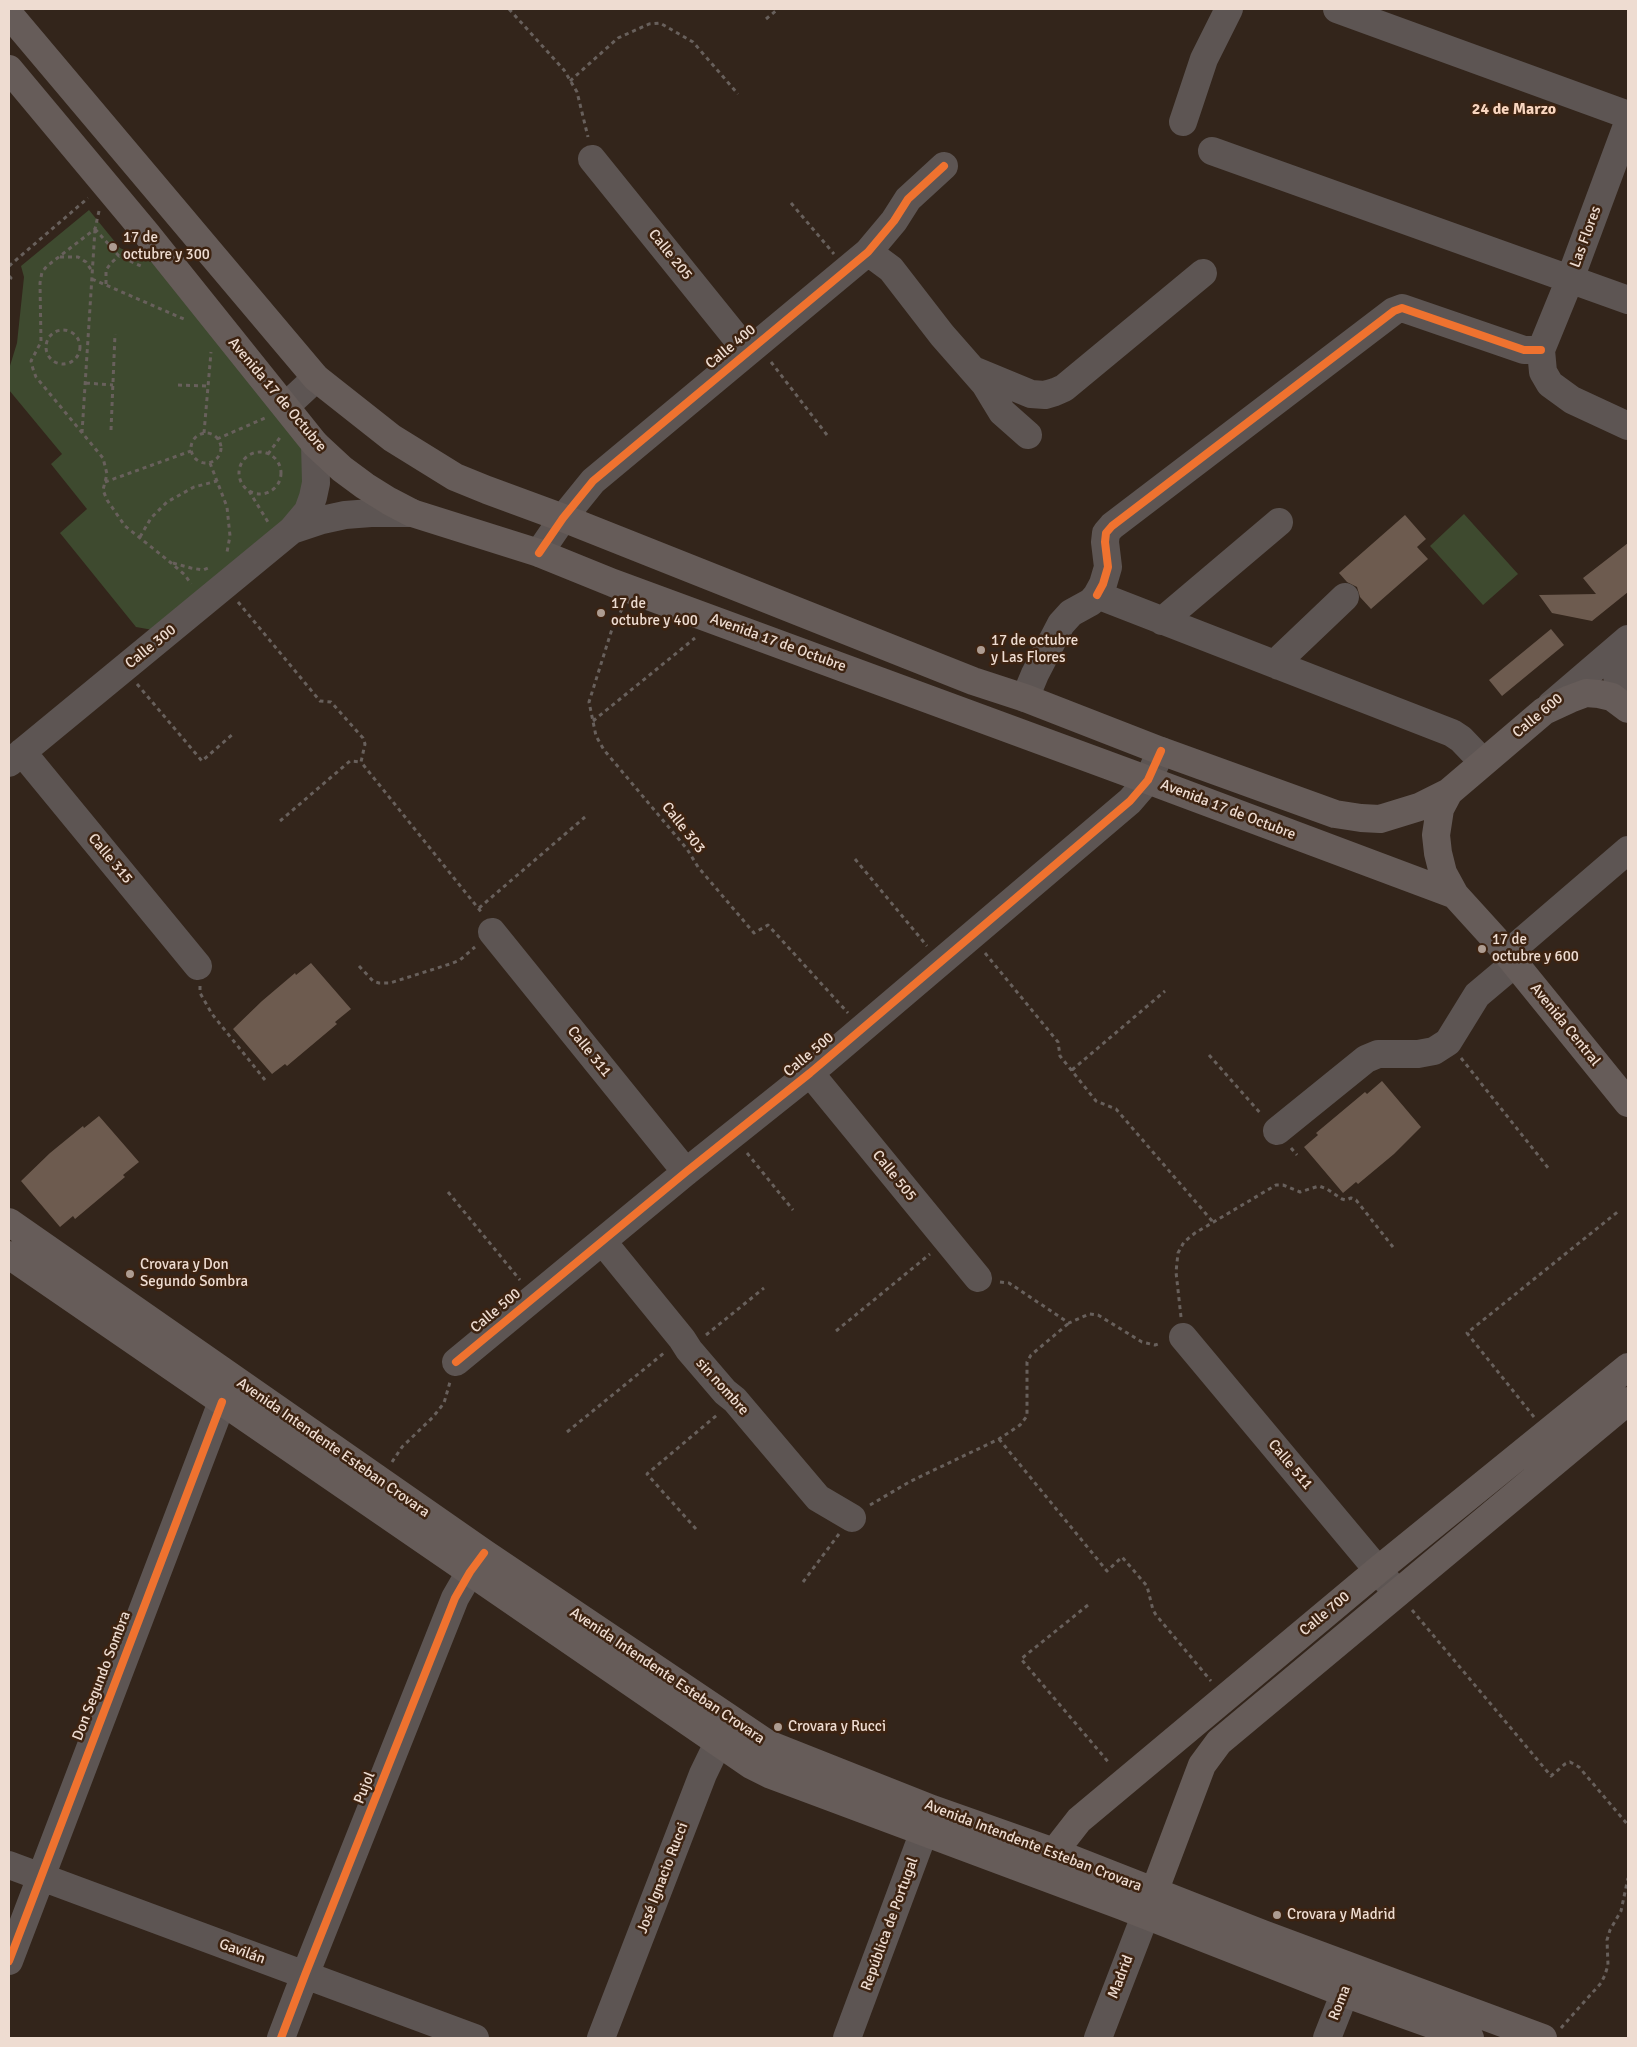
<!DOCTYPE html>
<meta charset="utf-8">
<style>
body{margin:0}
#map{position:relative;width:1637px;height:2047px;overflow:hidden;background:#33251b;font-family:Signika,sans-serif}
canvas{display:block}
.frame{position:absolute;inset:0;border:10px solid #eedcd1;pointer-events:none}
</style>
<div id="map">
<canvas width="1637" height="2047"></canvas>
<div class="frame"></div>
</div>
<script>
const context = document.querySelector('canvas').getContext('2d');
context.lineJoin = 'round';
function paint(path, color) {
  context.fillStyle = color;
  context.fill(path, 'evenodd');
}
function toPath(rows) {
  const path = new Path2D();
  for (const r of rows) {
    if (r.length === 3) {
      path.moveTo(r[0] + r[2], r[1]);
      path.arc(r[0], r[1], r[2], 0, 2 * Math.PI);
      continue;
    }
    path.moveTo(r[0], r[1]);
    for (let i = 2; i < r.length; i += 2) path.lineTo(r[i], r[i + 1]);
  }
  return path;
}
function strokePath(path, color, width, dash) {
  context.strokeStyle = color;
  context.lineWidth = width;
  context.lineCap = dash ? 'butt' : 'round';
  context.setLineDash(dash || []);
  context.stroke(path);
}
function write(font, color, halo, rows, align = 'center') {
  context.font = font + ' Signika,sans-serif';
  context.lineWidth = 5;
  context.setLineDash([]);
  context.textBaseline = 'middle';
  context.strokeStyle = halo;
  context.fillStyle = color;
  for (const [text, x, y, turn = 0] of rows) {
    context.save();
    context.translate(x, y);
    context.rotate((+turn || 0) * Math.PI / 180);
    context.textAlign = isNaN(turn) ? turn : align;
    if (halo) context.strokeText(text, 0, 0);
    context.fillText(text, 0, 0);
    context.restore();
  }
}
const green = toPath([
 [89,210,120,248,153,263,299,441,305,458,307,477,290,521,153,630,136,627,60,533,87,509,51,464,62,454,9,390,9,369,17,343,24,277,21,266],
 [1464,514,1518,574,1483,605,1430,546]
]);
const building = toPath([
 [1405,515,1426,539,1417,547,1428,559,1371,609,1360,597,1357,587,1347,582,1339,573],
 [1628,543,1628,592,1592,621,1552,613,1539,595,1596,594,1583,578],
 [1551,629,1564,645,1502,696,1489,680],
 [311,963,351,1009,335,1022,337,1024,287,1066,285,1064,272,1074,233,1029,262,1001,295,973,296,975],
 [1382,1081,1421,1127,1394,1154,1358,1184,1356,1182,1343,1193,1304,1147,1318,1135,1316,1133,1365,1092,1367,1094],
 [99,1116,139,1162,123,1175,125,1177,75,1219,73,1216,60,1227,21,1181,50,1153,83,1126,84,1128]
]);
const path = toPath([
 [509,9,564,70,577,92,588,137],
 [766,19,778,9],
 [570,81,618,38,649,24,660,23,693,42,738,94],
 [791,203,834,254],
 [99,211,95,229,47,266,42,272,40,283,41,342,31,361,33,369,36,377,103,458,107,474,103,490,107,500,125,526,170,562,185,575,191,584],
 [95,229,119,256,143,267],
 [60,257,78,257,86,262,92,271],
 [9,266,88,198],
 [9,276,11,278,9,280],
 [92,279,186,320],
 [106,284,106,270,111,263,119,256],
 [63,347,17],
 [771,362,827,435],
 [86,383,113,385],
 [178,385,208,386],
 [111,430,115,334],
 [82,433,95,229],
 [204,433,211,352],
 [206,448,15],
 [217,439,265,418],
 [260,473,21],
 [268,454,281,436],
 [210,463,227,507,230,536,227,552],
 [105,482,191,451],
 [249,491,268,522],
 [140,537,151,518,167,502,194,487,217,481],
 [173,563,191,568,203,570,208,568],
 [238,602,320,701,331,702,363,738,365,744,361,762,482,913],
 [622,609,612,629,589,702,596,736,604,750,687,849,698,867,754,933,768,925,848,1013],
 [137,684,202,761,233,734],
 [593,721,695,638],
 [280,821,350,761,361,762],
 [855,859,927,946],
 [479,908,585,817],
 [985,953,1058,1042,1060,1056,1096,1101,1116,1109,1213,1222],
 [359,966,373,981,379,983,390,983,450,964,460,960,475,947],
 [200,986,200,993,212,1014,265,1080],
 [1209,1055,1262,1115],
 [1461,1058,1549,1169],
 [1072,1070,1165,991],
 [1291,1148,1297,1155],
 [747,1153,793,1210],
 [448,1192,520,1280],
 [1000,1282,1009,1283,1069,1323,1089,1314,1098,1315,1142,1342,1155,1345,1161,1343],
 [1181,1317,1176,1272,1178,1253,1184,1242,1195,1233,1276,1185,1283,1185,1300,1192,1319,1186,1327,1189,1342,1199,1346,1200,1351,1198,1356,1200,1393,1247],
 [836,1331,930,1254],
 [706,1335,764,1288],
 [1534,1417,1467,1333,1620,1210],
 [567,1432,664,1353],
 [999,1439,1107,1571,1122,1557,1147,1586,1153,1610,1156,1615,1211,1681],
 [392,1462,402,1447,433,1417,444,1403,450,1382],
 [870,1505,911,1481,999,1439,1020,1425,1027,1416,1027,1362,1031,1355,1069,1323],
 [696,1529,647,1474,717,1415],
 [803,1582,839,1534],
 [1088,1605,1021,1659,1110,1764],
 [1412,1610,1551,1776,1565,1764,1570,1762,1579,1767,1628,1825],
 [1561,2028,1601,1983,1605,1975,1608,1965,1607,1940,1610,1930,1621,1911,1628,1878]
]);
const minor = toPath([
 [1337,9,1628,115],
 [1183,122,1204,59,1229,9],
 [1628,123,1570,279,1541,350,1543,372,1550,384,1572,400,1628,426],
 [1212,151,1628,300],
 [592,159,747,351],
 [868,252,891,269,942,335,985,384,1002,412,1028,435],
 [973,370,1031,394,1045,395,1055,392,1064,388,1203,273],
 [286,406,316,378],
 [292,530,322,520,345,515,371,513,412,513],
 [539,553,563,518,593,481,868,252,894,221,908,199,944,166],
 [1097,595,1103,584,1108,567,1105,542,1106,533,1112,526,1394,311,1402,308,1524,350,1541,350],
 [1162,621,1279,522],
 [1628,640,1618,663,1617,675,1619,689,1628,707],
 [1279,666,1282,657,1345,597],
 [1025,698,1035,674,1061,624,1071,613,1091,602,1097,595,1452,733,1461,739,1483,762],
 [1551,705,1628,639],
 [22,752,198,966],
 [9,763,292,530,308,511,313,497,316,483,315,444],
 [492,932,686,1172],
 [1507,954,1628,850],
 [810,1073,978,1278],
 [1277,1131,1366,1059,1378,1054,1418,1054,1434,1051,1448,1042,1477,995,1515,963],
 [603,1242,682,1339,689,1350,725,1392,735,1400,818,1498,852,1518],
 [1183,1337,1397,1593],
 [456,1362,686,1172,810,1073,1130,801,1148,780,1161,751],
 [9,1865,475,2038],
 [9,1961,222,1402],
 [281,2038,305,1975,455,1598,470,1572,484,1554],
 [601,2038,703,1774,718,1743,732,1722],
 [847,2038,932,1810],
 [1098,2038,1145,1916],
 [1327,2038,1353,1972]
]);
const major = toPath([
 [9,14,316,378,392,438,455,477,487,490,563,518,973,681,1025,698,1161,751,1335,814,1361,818,1380,819,1419,807,1449,792,1544,711,1570,699,1586,693,1599,694,1612,697,1628,709],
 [9,69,146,233,315,444,342,469,365,486,389,501,412,513,539,553,613,583,1148,780,1455,895],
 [1449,792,1440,809,1436,835,1438,853,1443,873,1455,895,1495,939,1628,1103],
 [9,1222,484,1553,768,1744,932,1809,1054,1852,1263,1934,1543,2038],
 [9,1255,751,1765,771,1775,1122,1906,1344,1993,1470,2038],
 [1048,1869,1054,1852,1079,1820,1378,1570,1628,1367],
 [1148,1908,1202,1765,1219,1742,1628,1401]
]);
const cycleway = toPath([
 [539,553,563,518,593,481,868,252,894,221,908,199,944,166],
 [1097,595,1103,584,1108,567,1105,542,1106,533,1112,526,1394,311,1402,308,1524,350,1541,350],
 [456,1362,686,1172,810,1073,1130,801,1148,780,1161,751],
 [9,1961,222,1402],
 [281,2038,305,1975,455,1598,470,1572,484,1553]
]);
const markers = [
 [113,247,5,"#ad9c91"],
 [601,613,5,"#ad9c91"],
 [981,650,5,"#ad9c91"],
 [1482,949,5,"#ad9c91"],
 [130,1274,5,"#ad9c91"],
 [778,1727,5,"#ad9c91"],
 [1277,1915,5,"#ad9c91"]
];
const streetNames = [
 ["Las Flores",1586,237,-70],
 ["Calle 205",670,255,51],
 ["Calle 400",731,347,-40],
 ["Avenida 17 de Octubre",277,395,50],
 ["Avenida 17 de Octubre",778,643,20],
 ["Calle 300",151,647,-39],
 ["Calle 600",1538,716,-40],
 ["Avenida 17 de Octubre",1228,810,21],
 ["Calle 303",683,828,52],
 ["Calle 315",110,859,50],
 ["Avenida Central",1565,1025,51],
 ["Calle 311",589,1052,51],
 ["Calle 500",809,1055,-40],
 ["Calle 505",894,1176,51],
 ["Calle 500",496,1311,-40],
 ["sin nombre",722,1387,48],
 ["Avenida Intendente Esteban Crovara",333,1448,35],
 ["Calle 511",1290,1465,50],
 ["Calle 700",1325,1614,-40],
 ["Don Segundo Sombra",102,1676,-69],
 ["Avenida Intendente Esteban Crovara",667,1676,34],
 ["Pujol",365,1788,-68],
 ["Avenida Intendente Esteban Crovara",1033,1846,21],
 ["José Ignacio Rucci",663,1878,-69],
 ["República de Portugal",890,1924,-70],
 ["Gavilán",242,1952,20],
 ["Madrid",1121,1977,-69],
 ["Roma",1340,2003,-69]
];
const poiNames = [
 ["17 de",123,238],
 ["octubre y 300",123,255],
 ["17 de",611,604],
 ["octubre y 400",611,621],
 ["17 de octubre",991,641],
 ["y Las Flores",991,658],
 ["17 de",1492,940],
 ["octubre y 600",1492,957],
 ["Crovara y Don",140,1265],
 ["Segundo Sombra",140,1282],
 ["Crovara y Rucci",788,1727],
 ["Crovara y Madrid",1287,1915]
];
const neighbourhoodNames = [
 ["24 de Marzo",1514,110]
];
paint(green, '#3e4a2f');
paint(building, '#6d5b4f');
strokePath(path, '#68605c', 3, [4, 4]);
strokePath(minor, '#5d5553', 28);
strokePath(major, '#665c59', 28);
strokePath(cycleway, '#ef722f', 8);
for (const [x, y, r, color] of markers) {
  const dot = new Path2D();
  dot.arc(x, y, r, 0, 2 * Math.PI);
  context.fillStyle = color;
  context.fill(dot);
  strokePath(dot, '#3d2311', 2);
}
write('15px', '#eedcd1', '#3d2311', streetNames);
write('15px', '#eedcd1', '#3d2311', poiNames, 'left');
write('bold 16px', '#f8d5bf', '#3d2311', neighbourhoodNames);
</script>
